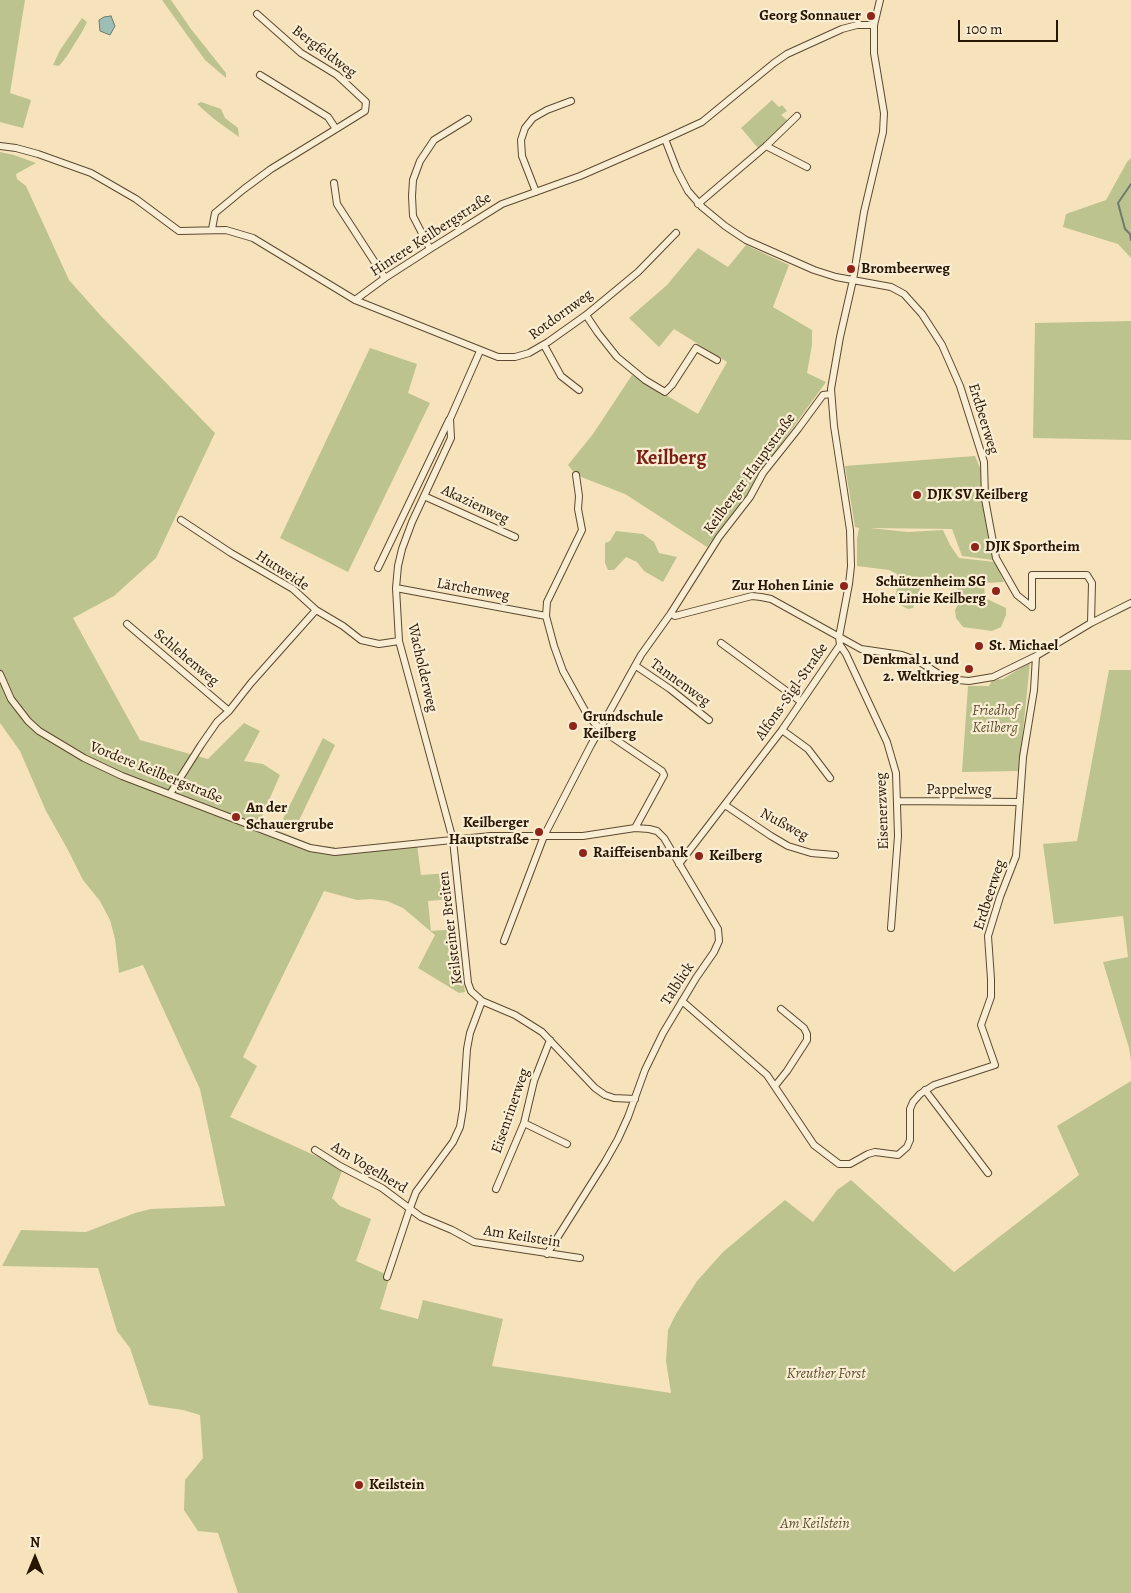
<!DOCTYPE html>
<meta charset="utf-8">
<style>
body{margin:0}
#map{position:relative;width:1131px;height:1593px;overflow:hidden;background:#f6e3bc;font-family:Alegreya,serif}
canvas{display:block}
.north{position:absolute;left:10px;top:1533px;width:50px;height:50px;-webkit-text-stroke:4px #f9edd3;paint-order:stroke;rotate:0deg;font-size:14px;font-weight:700;line-height:20px;text-align:center;color:#271602}
.north::after{content:'';display:block;margin:auto;width:18px;height:22px;background:#271602;clip-path:polygon(50% 0,100% 100%,50% 72%,0 100%)}
.scale{position:absolute;left:958px;top:20px;width:100px;height:22px;box-sizing:border-box;border:2px solid #271602;border-top:0;padding-left:6px;font-size:15px;line-height:18px;white-space:nowrap;color:#271602;-webkit-text-stroke:4px #f9edd3;paint-order:stroke}
</style>
<div id="map">
<canvas width="1131" height="1593"></canvas>
<div class="north">N</div>
<div class="scale">100 m</div>
</div>
<script>
const context = document.querySelector('canvas').getContext('2d');
context.lineJoin = 'round';
function paint(path, color) {
  context.fillStyle = color;
  context.fill(path, 'evenodd');
}
function toPath(rows) {
  const path = new Path2D();
  for (const r of rows) {
    path.moveTo(r[0], r[1]);
    for (let i = 2; i < r.length; i += 2) path.lineTo(r[i], r[i + 1]);
  }
  return path;
}
function strokePath(path, color, width, dash) {
  context.strokeStyle = color;
  context.lineWidth = width;
  context.lineCap = dash ? 'butt' : 'round';
  context.setLineDash(dash || []);
  context.stroke(path);
}
function write(font, color, halo, rows, align = 'center') {
  context.font = font + ' Alegreya,serif';
  context.lineWidth = 4.5;
  context.setLineDash([]);
  context.textBaseline = 'middle';
  context.strokeStyle = halo;
  context.fillStyle = color;
  for (const [text, x, y, turn = 0] of rows) {
    context.save();
    context.translate(x, y);
    context.rotate((+turn || 0) * Math.PI / 180);
    context.textAlign = isNaN(turn) ? turn : align;
    if (halo) context.strokeText(text, 0, 0);
    context.fillText(text, 0, 0);
    context.restore();
  }
}
const green = toPath([
 [0,0,25,0,10,93,31,100,23,128,0,122],
 [162,0,171,0,191,29,226,73,226,78,205,60],
 [82,18,87,22,82,32,67,56,59,66,53,65,60,50],
 [772,100,779,107,782,105,787,111,781,115,788,121,758,148,741,128],
 [201,102,221,109,225,118,238,128,239,137,214,119,197,104],
 [0,152,14,155,36,163,16,174,17,179,26,186,69,280,101,316,215,433,156,558,114,596,73,618,140,740,208,759,244,723,260,731,244,761,263,764,280,775,259,823,314,845,335,847,333,853,417,845,421,875,449,873,452,899,428,901,431,931,456,929,465,992,459,993,418,968,435,935,403,908,387,901,371,899,357,900,324,891,243,1057,257,1066,230,1117,325,1160,342,1171,332,1198,340,1206,371,1219,356,1261,390,1276,380,1309,418,1319,423,1300,503,1319,492,1366,671,1393,666,1361,668,1330,676,1314,697,1281,723,1252,785,1200,813,1222,837,1190,851,1180,954,1272,1079,1175,1057,1126,1131,1081,1131,1593,238,1593,218,1533,198,1531,184,1510,185,1480,203,1458,200,1415,183,1410,149,1405,130,1348,117,1331,98,1268,2,1266,21,1230,86,1232,135,1213,151,1209,225,1206,200,1089,143,965,119,973,115,939,110,920,100,901,83,880,68,850,46,811,20,751,0,723],
 [1131,158,1131,258,1118,244,1063,227,1066,214,1106,200,1127,162],
 [746,245,789,265,773,307,812,330,812,345,807,373,826,382,760,473,746,497,707,547,625,494,576,475,568,465,593,434,632,375,698,414,727,362,674,329,659,347,629,318,667,285,698,248,728,267],
 [1131,321,1131,440,1033,438,1035,323],
 [370,348,417,364,408,393,430,403,348,572,280,538],
 [975,456,981,470,985,520,993,560,962,556,952,529,870,528,908,532,943,530,950,545,959,558,995,562,1004,582,984,583,985,598,1006,608,1006,615,1001,627,992,631,963,627,956,618,955,610,960,601,958,589,925,576,913,608,908,609,894,602,898,583,897,574,889,570,857,566,857,538,859,528,855,527,845,466],
 [616,531,643,534,654,542,659,553,677,557,663,582,644,571,637,562,626,557,614,570,608,570,605,563,605,543,610,541],
 [1030,662,1019,771,962,772,968,686,989,686,992,680,1003,679],
 [1109,670,1131,670,1131,1061,1129,1048,1103,962,1128,957,1123,916,1054,924,1043,844,1077,841],
 [323,738,335,745,294,831,281,823]
]);
const water = toPath([
 [111,16,115,26,110,35,100,31,99,20,104,17,111,16]
]);
const stream = toPath([
 [1131,184,1118,203,1125,229,1130,234,1131,240]
]);
const street = toPath([
 [257,14,301,53,337,75,366,102,365,111,336,129],
 [665,139,677,170,688,191,702,207,725,226,746,240,814,270,836,277,891,287,904,294,922,314,942,345,960,386,984,462,985,499,996,558,1017,595,1032,607],
 [0,146,16,148,38,154,91,173,136,199,179,231,226,230,253,238,355,300,498,357,515,357,529,353,548,342,586,315,638,272,676,233],
 [766,146,807,167],
 [334,183,337,204,385,278],
 [536,192,522,156,521,140,525,128,533,118,547,110,571,101],
 [698,204,766,146,797,116],
 [212,229,215,213,244,189,271,169,336,129,328,117,260,75],
 [430,249,413,216,412,196,413,180,420,161,434,140,468,119],
 [355,300,385,278,430,249,502,204,580,176,665,139,702,122,774,63,787,54,842,29,857,25,874,25],
 [586,315,598,333,617,357,645,380,665,392,672,385,696,348,717,360],
 [544,345,561,376,579,390],
 [480,351,450,419,451,438,412,522,402,549,398,566,396,588,399,641,453,840,468,983,471,991,482,1001,515,1015,542,1032,595,1088,605,1095,614,1098,635,1099],
 [576,475,579,496,578,509,582,530,547,602,546,616,554,646,563,671,588,716,600,729,662,771,664,775,635,828],
 [424,496,515,537],
 [181,520,231,553,293,589,316,610,343,626,361,640,379,644,399,641],
 [378,568,449,420],
 [396,588,546,616],
 [1032,607,1032,575,1087,575,1092,583,1091,623],
 [671,613,675,616,752,596,761,597,771,599,861,649,902,655,918,661,947,679,969,681,993,677,1036,656,1091,623,1131,603],
 [127,624,229,711],
 [721,643,800,701],
 [840,645,846,654,887,742,896,773,898,836,891,928],
 [636,666,670,689,709,720],
 [0,674,11,699,28,721,39,731,84,758,122,776,310,848,335,852,491,836,583,836,635,828,649,829,657,831,664,838,718,929,719,941,714,952,696,978,663,1033,645,1070,628,1117,618,1139,605,1162,547,1254],
 [782,730,808,749,830,778],
 [170,794,201,745,217,722,229,711,251,683,316,610],
 [897,801,1020,802],
 [725,805,771,836,788,846,811,853,835,855],
 [679,864,782,730,840,645,839,637,849,584,851,566,850,530,834,426,831,389,840,337,853,280,864,212,883,132,884,113,874,53,874,25,880,0],
 [504,941,544,836,591,745,641,655,671,613,719,537,750,497,763,473,798,429,823,395,831,394],
 [682,1001,767,1075,814,1145,839,1164,850,1164,868,1154,875,1152,898,1155,907,1147,910,1140,910,1109,913,1102,920,1094,934,1085,995,1065,981,1025,991,997,991,979,988,936,1000,897,1016,856,1023,757,1034,690,1036,656],
 [775,1086,787,1071,807,1040,807,1034,804,1028,781,1009],
 [925,1090,988,1173],
 [524,1123,567,1144],
 [315,1150,340,1166,382,1188,421,1217,452,1230,474,1242,580,1258],
 [496,1189,524,1123,534,1081,550,1040],
 [387,1277,410,1208,416,1192,453,1142,460,1127,463,1109,467,1049,470,1033,482,1001]
]);
const markers = [
 [871,16,5,"#8f2418"],
 [851,269,5,"#8f2418"],
 [917,495,5,"#8f2418"],
 [975,547,5,"#8f2418"],
 [844,586,5,"#8f2418"],
 [996,591,5,"#8f2418"],
 [979,646,5,"#8f2418"],
 [969,669,5,"#8f2418"],
 [573,726,5,"#8f2418"],
 [236,817,5,"#8f2418"],
 [539,832,5,"#8f2418"],
 [583,853,5,"#8f2418"],
 [699,856,5,"#8f2418"],
 [359,1485,5,"#8f2418"]
];
const poiNames = [
 ["Georg Sonnauer",861,16,"right"],
 ["Brombeerweg",861,269],
 ["DJK SV Keilberg",927,495],
 ["DJK Sportheim",985,547],
 ["Schützenheim SG",986,582,"right"],
 ["Hohe Linie Keilberg",986,599,"right"],
 ["Zur Hohen Linie",834,586,"right"],
 ["St. Michael",989,646],
 ["Denkmal 1. und",959,660,"right"],
 ["2. Weltkrieg",959,677,"right"],
 ["Grundschule",583,717],
 ["Keilberg",583,734],
 ["An der",246,808],
 ["Schauergrube",246,825],
 ["Keilberger",529,823,"right"],
 ["Hauptstraße",529,840,"right"],
 ["Raiffeisenbank",593,853],
 ["Keilberg",709,856],
 ["Keilstein",369,1485]
];
const streetNames = [
 ["Bergfeldweg",324,52,37],
 ["Hintere Keilbergstraße",431,235,-33],
 ["Rotdornweg",561,315,-36],
 ["Erdbeerweg",983,419,73],
 ["Keilberger Hauptstraße",750,474,-54],
 ["Akazienweg",475,505,25],
 ["Hutweide",282,571,33],
 ["Lärchenweg",473,590,10],
 ["Schlehenweg",186,658,40],
 ["Wacholderweg",422,668,77],
 ["Tannenweg",680,683,36],
 ["Alfons-Sigl-Straße",792,692,-55],
 ["Vordere Keilbergstraße",156,773,22],
 ["Pappelweg",959,790],
 ["Eisenerzweg",883,811,-92],
 ["Nußweg",784,825,28],
 ["Erdbeerweg",990,895,-72],
 ["Keilsteiner Breiten",451,928,-97],
 ["Talblick",678,984,-57],
 ["Eisenrinerweg",511,1111,-71],
 ["Am Vogelherd",369,1168,31],
 ["Am Keilstein",522,1237,9]
];
const parkNames = [
 ["Friedhof",995,711],
 ["Keilberg",995,728],
 ["Kreuther Forst",826,1374],
 ["Am Keilstein",815,1524]
];
const districtNames = [
 ["Keilberg",671,459]
];
paint(green, '#bdc38f');
paint(water, '#9dbeb4');
strokePath(water, '#6e7b6d', 1);
strokePath(stream, '#6e7b6d', 2);
strokePath(street, '#5b4930', 8);
strokePath(street, '#f9edd3', 6);
for (const [x, y, r, color] of markers) {
  const dot = new Path2D();
  dot.arc(x, y, r, 0, 2 * Math.PI);
  context.fillStyle = color;
  context.fill(dot);
  strokePath(dot, '#f9edd3', 2);
}
write('bold 15px', '#271602', '#f9edd3', poiNames, 'left');
write('15px', '#271602', '#f9edd3', streetNames);
write('italic 15px', '#5c5333', '#f9edd3', parkNames);
write('bold 20px', '#7a1f14', '#f9edd3', districtNames);
</script>
